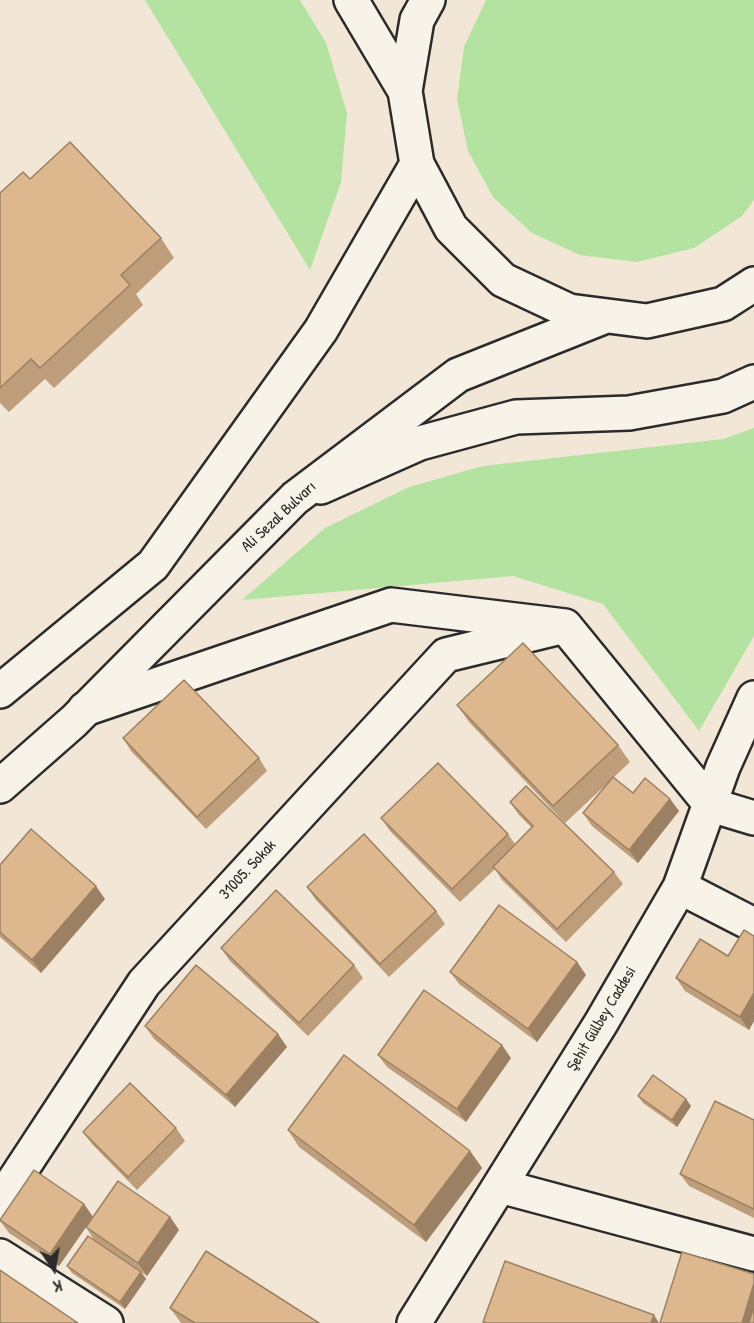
<!DOCTYPE html>
<meta charset="utf-8">
<style>
body{margin:0}
#map{position:relative;width:754px;height:1323px;overflow:hidden;background:#f2e7d6;font-family:"Patrick Hand",sans-serif}
canvas{display:block}
.north{position:absolute;left:24px;top:1239px;width:60px;height:60px;-webkit-text-stroke:4px #f7f3e8;paint-order:stroke;rotate:168deg;font-size:16px;font-weight:700;line-height:24px;text-align:center;color:#2b2b2b}
.north::after{content:'';display:block;margin:auto;width:21px;height:27px;background:#2b2b2b;clip-path:polygon(50% 0,100% 100%,50% 72%,0 100%)}
</style>
<div id="map">
<canvas width="754" height="1323"></canvas>
<div class="north">K</div>
</div>
<script>
const context = document.querySelector('canvas').getContext('2d');
context.lineJoin = 'round';
function paint(path, color) {
  context.fillStyle = color;
  context.fill(path, 'evenodd');
}
function toPath(rows) {
  const path = new Path2D();
  for (const r of rows) {
    path.moveTo(r[0], r[1]);
    for (let i = 2; i < r.length; i += 2) path.lineTo(r[i], r[i + 1]);
  }
  return path;
}
function strokePath(path, color, width, dash) {
  context.strokeStyle = color;
  context.lineWidth = width;
  context.lineCap = dash ? 'butt' : 'round';
  context.setLineDash(dash || []);
  context.stroke(path);
}
function write(font, color, halo, rows, align = 'center') {
  context.font = font + ' "Patrick Hand",sans-serif';
  context.lineWidth = 4.5;
  context.setLineDash([]);
  context.textBaseline = 'middle';
  context.strokeStyle = halo;
  context.fillStyle = color;
  for (const [text, x, y, turn = 0] of rows) {
    context.save();
    context.translate(x, y);
    context.rotate((+turn || 0) * Math.PI / 180);
    context.textAlign = isNaN(turn) ? turn : align;
    if (halo) context.strokeText(text, 0, 0);
    context.fillText(text, 0, 0);
    context.restore();
  }
}
const green = toPath([
 [145,0,300,0,326,43,347,113,341,182,310,270],
 [486,0,754,0,754,200,742,216,694,248,637,262,580,255,532,233,493,197,468,151,457,99,464,47],
 [754,428,754,636,699,731,603,604,513,576,242,600,325,528,409,487,483,466,723,439]
]);
const street = toPath([
 [321,487,420,443,516,417,629,413,723,396,754,382],
 [85,709,391,605,565,626,711,805,754,818],
 [680,887,754,925],
 [500,1186,754,1254],
 [0,1202,144,983,446,655,565,626],
 [0,1256,106,1323],
 [414,1323,601,1023,680,887,723,767,754,698]
]);
const secondary = toPath([
 [351,0,405,91],
 [428,0,417,20,405,91,417,164,451,228,503,280,569,311,647,321,723,304,754,284],
 [0,691,153,565,321,330,417,164],
 [0,786,74,721,295,498,458,375,606,316]
]);
const wall = toPath([
 [30,179,161,238,174,258,136,294,143,305,54,388,45,379,9,412,0,403,0,193],
 [457,705,618,745,630,762,613,778,633,793,670,799,679,811,638,863,592,826,583,813,610,781,565,823,469,722],
 [123,738,259,758,267,771,206,829,131,751],
 [510,802,614,872,623,884,566,942,502,880,495,869,460,902,390,831,381,818,508,834,515,844,532,828,519,815],
 [0,865,105,899,41,973,0,937],
 [307,887,436,911,445,924,389,977,316,900],
 [754,936,754,1021,749,1030,685,991,676,978,728,956],
 [221,948,354,965,363,978,308,1036,230,961],
 [577,962,586,975,537,1042,459,984,450,972],
 [145,1026,287,1047,235,1107,154,1039],
 [378,1055,511,1058,466,1122,387,1067],
 [638,1096,686,1099,691,1106,677,1127,643,1103],
 [754,1120,754,1218,689,1186,680,1174],
 [176,1128,185,1141,137,1190,92,1144,83,1132],
 [288,1130,470,1151,482,1168,426,1242,299,1147],
 [84,1204,93,1217,170,1217,179,1230,147,1276,94,1240,86,1227,59,1266,9,1233,0,1221],
 [67,1266,141,1272,146,1279,125,1309,72,1273],
 [170,1308,319,1323,181,1323]
]);
const shadedWall = toPath([
 [670,799,679,811,638,863,629,850],
 [96,886,105,899,41,973,32,960],
 [577,962,586,975,537,1042,528,1029],
 [754,993,754,1013,753,1013,754,1014,754,1021,749,1030,740,1017],
 [278,1034,287,1047,235,1107,226,1095],
 [502,1045,511,1058,466,1122,457,1109],
 [686,1099,691,1106,677,1127,672,1120],
 [470,1151,482,1168,426,1242,414,1225],
 [84,1204,93,1217,59,1266,50,1254],
 [170,1217,179,1230,147,1276,138,1263],
 [141,1272,146,1279,125,1309,120,1302],
 [754,1283,754,1323,742,1323],
 [654,1315,659,1323,651,1323]
]);
const building = toPath([
 [70,142,161,238,121,275,130,285,40,368,31,359,0,388,0,193,23,172,30,179,70,142],
 [523,643,618,745,553,806,457,705,523,643],
 [184,680,259,758,197,817,123,738,184,680],
 [438,763,508,834,452,889,381,818,438,763],
 [613,777,633,793,645,778,670,799,629,850,583,813,613,777],
 [526,786,614,872,557,929,493,867,533,826,510,802,526,786],
 [31,829,96,886,32,960,0,932,0,865,31,829],
 [364,834,436,911,380,964,307,887,364,834],
 [276,890,354,965,299,1023,221,948,276,890],
 [499,905,577,962,528,1029,450,972,499,905],
 [744,930,754,936,754,993,740,1017,676,978,700,939,728,956,744,930],
 [196,965,278,1034,226,1095,145,1026,196,965],
 [424,990,502,1045,457,1109,378,1055,424,990],
 [344,1055,470,1151,414,1225,288,1130,344,1055],
 [653,1075,686,1099,672,1120,638,1096,653,1075],
 [130,1083,176,1128,128,1177,83,1132,130,1083],
 [715,1101,754,1120,754,1209,680,1174,715,1101],
 [34,1170,84,1204,50,1254,0,1220,34,1170],
 [118,1181,170,1217,138,1263,86,1227,118,1181],
 [88,1236,141,1272,120,1302,67,1266,88,1236],
 [206,1251,319,1323,195,1323,170,1308,206,1251],
 [682,1252,754,1274,754,1283,742,1323,660,1323,682,1252],
 [505,1261,654,1315,651,1323,487,1323,483,1322,505,1261],
 [0,1270,78,1323,0,1323,0,1270],
 [754,1306,754,1323,749,1323,754,1306]
]);
const streetNames = [
 ["Ali Sezal Bulvarı",279,517,-43],
 ["31005. Sokak",248,870,-47],
 ["Şehit Gülbey Caddesi",602,1019,-59]
];
paint(green, '#b3e2a1');
strokePath(street, '#2b2b2b', 38);
strokePath(secondary, '#2b2b2b', 38);
strokePath(street, '#f7f3e8', 33);
strokePath(secondary, '#f7f3e8', 33);
paint(wall, '#be9d7a');
paint(shadedWall, '#9b8063');
paint(building, '#ddb78e');
strokePath(building, '#9b8063', 1.5);
write('16px', '#2b2b2b', '#f7f3e8', streetNames);
</script>
